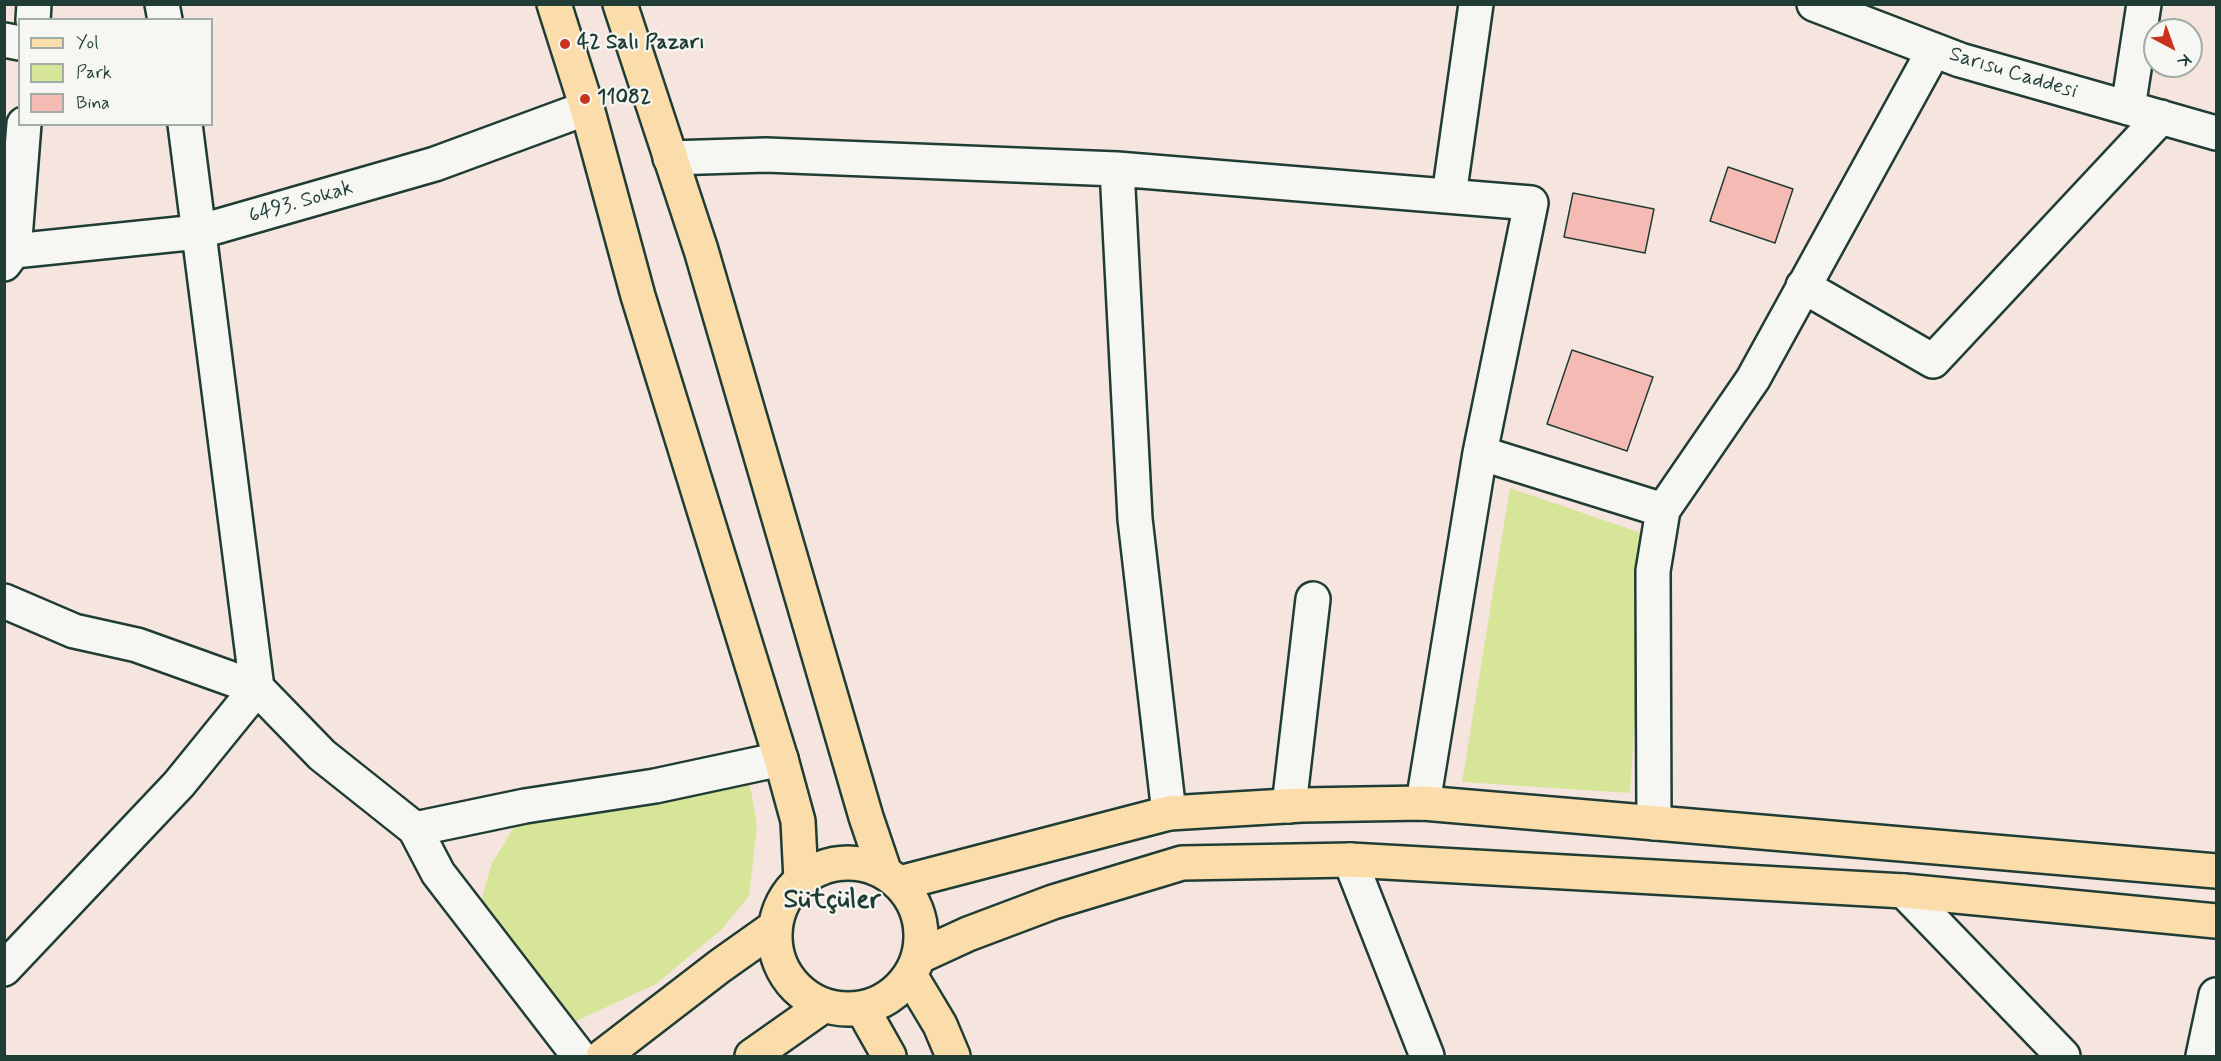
<!DOCTYPE html>
<meta charset="utf-8">
<style>
body{margin:0}
#map{position:relative;width:2221px;height:1061px;overflow:hidden;background:#f6e4df;font-family:Mynerve,sans-serif}
canvas{display:block}
.frame{position:absolute;inset:0;border:6px solid #1f3d34;pointer-events:none}
.legend{position:absolute;left:18px;top:18px;width:195px;height:108px;box-sizing:border-box;background:#f6f6f2;border:2px solid #a0aca6;margin:0;padding:8px 10px;list-style:none;font-size:18px;color:#1f3d34}
.legend li{display:flex;align-items:center;gap:12px;height:30px}
.legend b{width:30px;border:2px solid #a0aca6}
.north{position:absolute;left:2143px;top:18px;width:60px;height:60px;box-sizing:border-box;background:#f6f6f2;border:2px solid #a0aca6;border-radius:50%;rotate:139deg;font-size:16px;font-weight:700;line-height:24px;text-align:center;color:#1f3d34}
.north::after{content:'';display:block;margin:auto;width:21px;height:27px;background:#c8321e;clip-path:polygon(50% 0,100% 100%,50% 72%,0 100%)}
</style>
<div id="map">
<canvas width="2221" height="1061"></canvas>
<div class="frame"></div>
<ul class="legend">
<li><b style="height:8px;background:#fbddab"></b>Yol</li>
<li><b style="height:16px;background:#d7e598"></b>Park</li>
<li><b style="height:16px;background:#f6bab4"></b>Bina</li>
</ul>
<div class="north">K</div>
</div>
<script>
const context = document.querySelector('canvas').getContext('2d');
context.lineJoin = 'round';
function paint(path, color) {
  context.fillStyle = color;
  context.fill(path, 'evenodd');
}
function toPath(rows) {
  const path = new Path2D();
  for (const r of rows) {
    if (r.length === 3) {
      path.moveTo(r[0] + r[2], r[1]);
      path.arc(r[0], r[1], r[2], 0, 2 * Math.PI);
      continue;
    }
    path.moveTo(r[0], r[1]);
    for (let i = 2; i < r.length; i += 2) path.lineTo(r[i], r[i + 1]);
  }
  return path;
}
function strokePath(path, color, width, dash) {
  context.strokeStyle = color;
  context.lineWidth = width;
  context.lineCap = dash ? 'butt' : 'round';
  context.setLineDash(dash || []);
  context.stroke(path);
}
function write(font, color, halo, rows, align = 'center') {
  context.font = font + ' Mynerve,sans-serif';
  context.lineWidth = 4.5;
  context.setLineDash([]);
  context.textBaseline = 'middle';
  context.strokeStyle = halo;
  context.fillStyle = color;
  for (const [text, x, y, turn = 0] of rows) {
    context.save();
    context.translate(x, y);
    context.rotate((+turn || 0) * Math.PI / 180);
    context.textAlign = isNaN(turn) ? turn : align;
    if (halo) context.strokeText(text, 0, 0);
    context.fillText(text, 0, 0);
    context.restore();
  }
}
const green = toPath([
 [1510,488,1647,535,1630,793,1462,782],
 [749,779,757,827,749,896,722,929,656,984,570,1024,479,907,492,863,519,819]
]);
const building = toPath([
 [1728,167,1793,189,1775,243,1710,221,1728,167],
 [1573,193,1654,209,1645,253,1564,237,1573,193],
 [1572,350,1653,377,1627,451,1547,424,1572,350]
]);
const minor = toPath([
 [162,4,165,20],
 [1814,4,1960,60,2216,133],
 [33,20,34,4],
 [4,40,20,43],
 [2128,108,2144,4],
 [185,124,257,688,322,755,415,829,525,806,655,786,781,759],
 [670,158,766,155,1117,169,1531,203,1480,453,1423,803],
 [1117,169,1135,519,1169,813],
 [1449,196,1476,4],
 [4,249,14,251,198,232,435,164,587,108],
 [4,264,14,251,24,124],
 [1803,286,1933,361,2161,117],
 [1480,453,1663,510],
 [4,601,74,631,137,645,257,688,179,784,4,969],
 [1289,806,1313,599],
 [1654,823,1653,571,1663,510,1753,379,1934,50],
 [415,829,438,873,579,1056],
 [1350,860,1427,1056],
 [1904,891,2063,1056],
 [2203,1056,2216,995]
]);
const major = toPath([
 [554,4,587,108,638,296,781,759,798,821,801,880],
 [620,4,701,250,866,817,885,873],
 [848,936,73],
 [900,883,1169,813,1302,805,1423,803,2216,871],
 [918,957,968,934,1053,902,1182,863,1350,860,1904,891,2216,921],
 [910,975,940,1025,953,1056],
 [862,1008,889,1056],
 [603,1056,720,966,775,927],
 [752,1056,823,1006]
]);
const markers = [
 [565,44,6,"#c8321e"],
 [585,99,6,"#c8321e"]
];
const poiNames = [
 ["42 Salı Pazarı",577,44],
 ["11082",597,99]
];
const streetNames = [
 ["Sarısu Caddesi",2013,74,17],
 ["6493. Sokak",301,203,-16]
];
const districtNames = [
 ["Sütçüler",832,901]
];
paint(green, '#d7e598');
paint(building, '#f6bab4');
strokePath(building, '#1f3d34', 1.5);
strokePath(minor, '#1f3d34', 38);
strokePath(major, '#1f3d34', 38);
strokePath(minor, '#f6f6f2', 33);
strokePath(major, '#fbddab', 33);
for (const [x, y, r, color] of markers) {
  const dot = new Path2D();
  dot.arc(x, y, r, 0, 2 * Math.PI);
  context.fillStyle = color;
  context.fill(dot);
  strokePath(dot, '#f6f6f2', 2);
}
write('bold 21px', '#1f3d34', '#f6f6f2', poiNames, 'left');
write('21px', '#1f3d34', '#f6f6f2', streetNames);
write('bold 27px', '#1f3d34', '#f6f6f2', districtNames);
</script>
